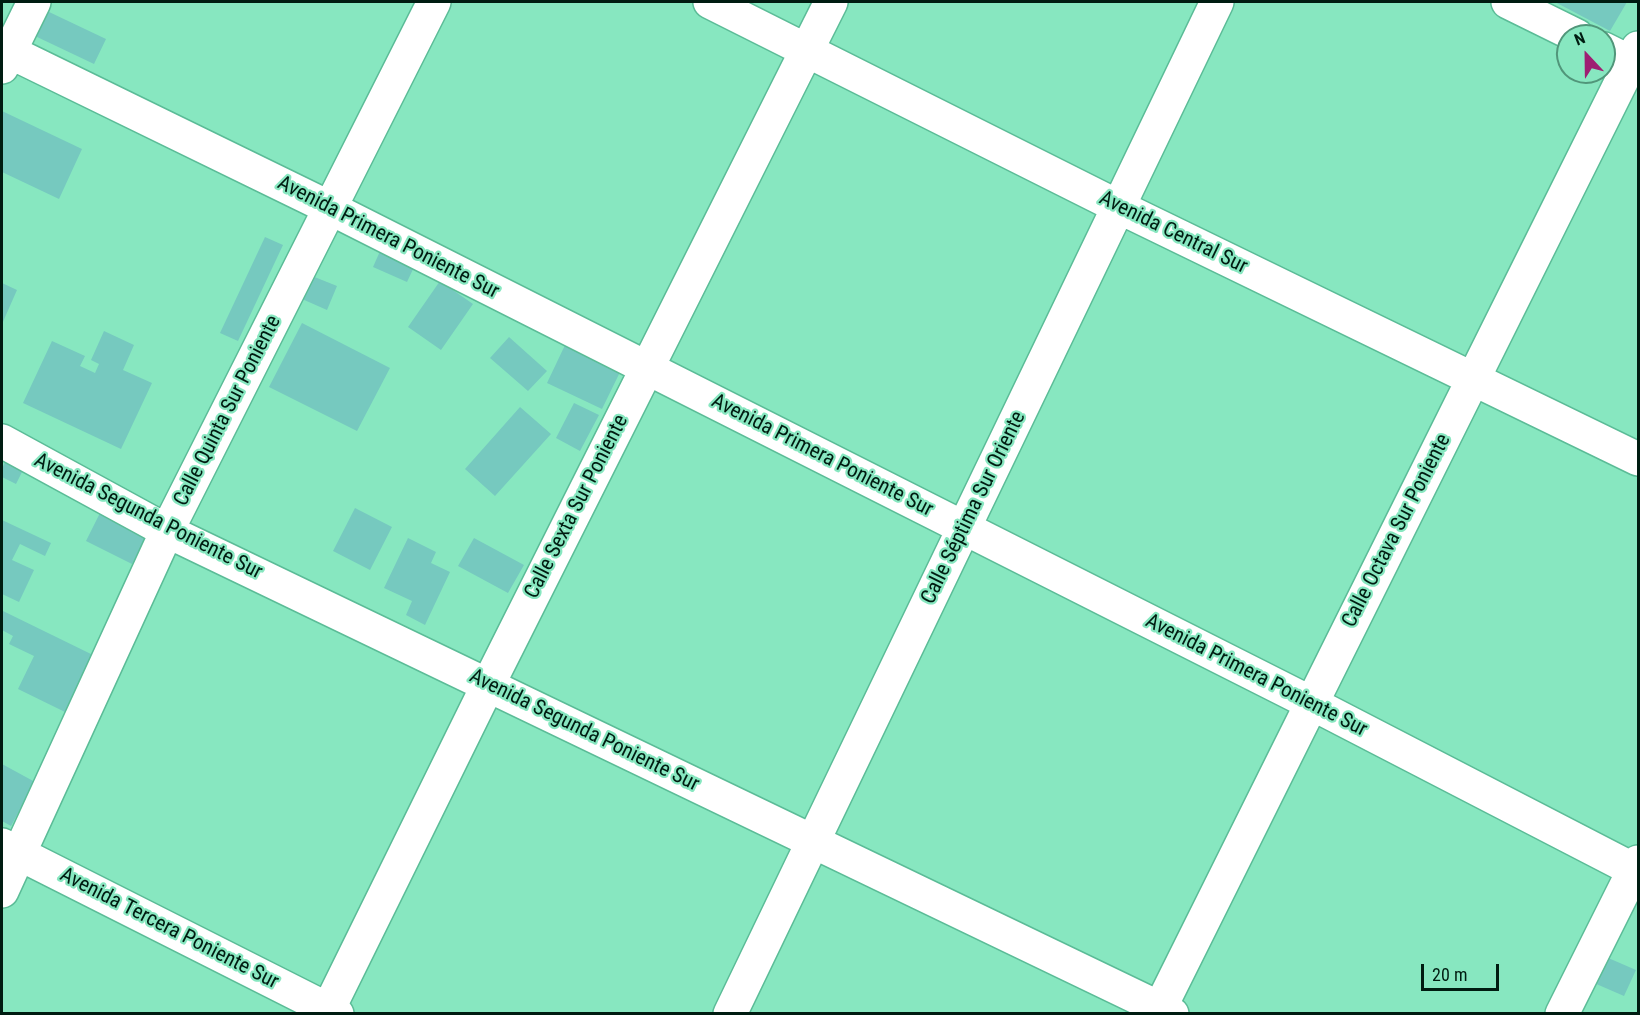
<!DOCTYPE html>
<meta charset="utf-8">
<style>
body{margin:0}
#map{position:relative;width:1640px;height:1015px;overflow:hidden;background:#87e7c0;font-family:"Roboto Condensed",sans-serif}
canvas{display:block}
.frame{position:absolute;inset:0;border:3px solid #001c11;pointer-events:none}
.north{position:absolute;left:1556px;top:24px;width:60px;height:60px;box-sizing:border-box;background:#87e7c0;border:2px solid #51967a;border-radius:50%;rotate:338deg;font-size:16px;font-weight:700;line-height:24px;text-align:center;color:#001c11}
.north::after{content:'';display:block;margin:auto;width:21px;height:27px;background:#9e1e72;clip-path:polygon(50% 0,100% 100%,50% 72%,0 100%)}
.scale{position:absolute;left:1421px;top:964px;width:78px;height:27px;box-sizing:border-box;border:3px solid #001c11;border-top:0;padding-left:8px;font-size:18px;line-height:21px;white-space:nowrap;color:#001c11;-webkit-text-stroke:4px #87e7c0;paint-order:stroke}
</style>
<div id="map">
<canvas width="1640" height="1015"></canvas>
<div class="frame"></div>
<div class="north">N</div>
<div class="scale">20 m</div>
</div>
<script>
const context = document.querySelector('canvas').getContext('2d');
context.lineJoin = 'round';
function paint(path, color) {
  context.fillStyle = color;
  context.fill(path, 'evenodd');
}
function toPath(rows) {
  const path = new Path2D();
  for (const r of rows) {
    path.moveTo(r[0], r[1]);
    for (let i = 2; i < r.length; i += 2) path.lineTo(r[i], r[i + 1]);
  }
  return path;
}
function strokePath(path, color, width, dash) {
  context.strokeStyle = color;
  context.lineWidth = width;
  context.lineCap = dash ? 'butt' : 'round';
  context.setLineDash(dash || []);
  context.stroke(path);
}
function write(font, color, halo, rows, align = 'center') {
  context.font = font + ' "Roboto Condensed",sans-serif';
  context.lineWidth = 4.5;
  context.setLineDash([]);
  context.textBaseline = 'middle';
  context.strokeStyle = halo;
  context.fillStyle = color;
  for (const [text, x, y, turn = 0] of rows) {
    context.save();
    context.translate(x, y);
    context.rotate((+turn || 0) * Math.PI / 180);
    context.textAlign = isNaN(turn) ? turn : align;
    if (halo) context.strokeText(text, 0, 0);
    context.fillText(text, 0, 0);
    context.restore();
  }
}
const building = toPath([
 [1555,2,1627,2,1610,31],
 [47,11,106,39,94,64,35,36],
 [2,111,82,149,59,199,2,172],
 [265,237,283,245,238,341,220,333],
 [381,249,415,265,407,282,373,267],
 [312,276,337,286,327,310,302,299],
 [440,281,473,304,441,350,408,327],
 [2,283,17,290,2,324],
 [302,323,390,368,357,431,269,387],
 [104,331,134,345,123,370,152,383,121,449,23,403,52,341,85,356,80,366,95,373,99,364,91,360],
 [509,337,547,371,528,391,490,358],
 [566,343,621,370,602,409,547,383],
 [574,403,599,415,580,451,556,438],
 [520,407,551,434,495,496,465,469],
 [7,457,25,466,16,484,2,477,2,469],
 [103,507,149,531,132,564,86,541],
 [355,508,392,527,370,570,333,551],
 [2,520,51,543,45,556,20,544,12,560,34,570,19,602,2,594],
 [408,538,436,552,431,563,450,572,425,625,406,615,412,601,384,588],
 [474,538,524,565,508,593,458,566],
 [3,611,93,655,65,712,18,689,34,656,9,644,13,636,2,630],
 [2,764,35,782,11,826,2,821],
 [1606,957,1636,970,1624,996,1594,983]
]);
const minor = toPath([
 [710,2,1119,207,1638,459],
 [1508,2,1577,36],
 [2,48,330,208,1311,703,1638,872],
 [1604,49,1638,66],
 [2,67,34,2],
 [2,441,167,531,1172,1014],
 [2,845,337,1014],
 [2,891,167,531,434,2],
 [326,1014,488,685,831,2],
 [730,1014,1217,2],
 [1157,1014,1638,48],
 [1562,1014,1638,862]
]);
const streetNames = [
 ["Avenida Central Sur",1173,233,26],
 ["Avenida Primera Poniente Sur",388,238,27],
 ["Calle Quinta Sur Poniente",228,411,-63],
 ["Avenida Primera Poniente Sur",822,456,27],
 ["Calle Sexta Sur Poniente",577,507,-63],
 ["Calle Séptima Sur Oriente",974,508,-64],
 ["Avenida Segunda Poniente Sur",148,517,27],
 ["Calle Octava Sur Poniente",1397,531,-63],
 ["Avenida Primera Poniente Sur",1256,676,27],
 ["Avenida Segunda Poniente Sur",584,731,26],
 ["Avenida Tercera Poniente Sur",169,929,27]
];
paint(building, '#76c9bf');
strokePath(minor, '#5bbc97', 36);
strokePath(minor, '#fff', 33);
write('21px', '#001c11', '#87e7c0', streetNames);
</script>
